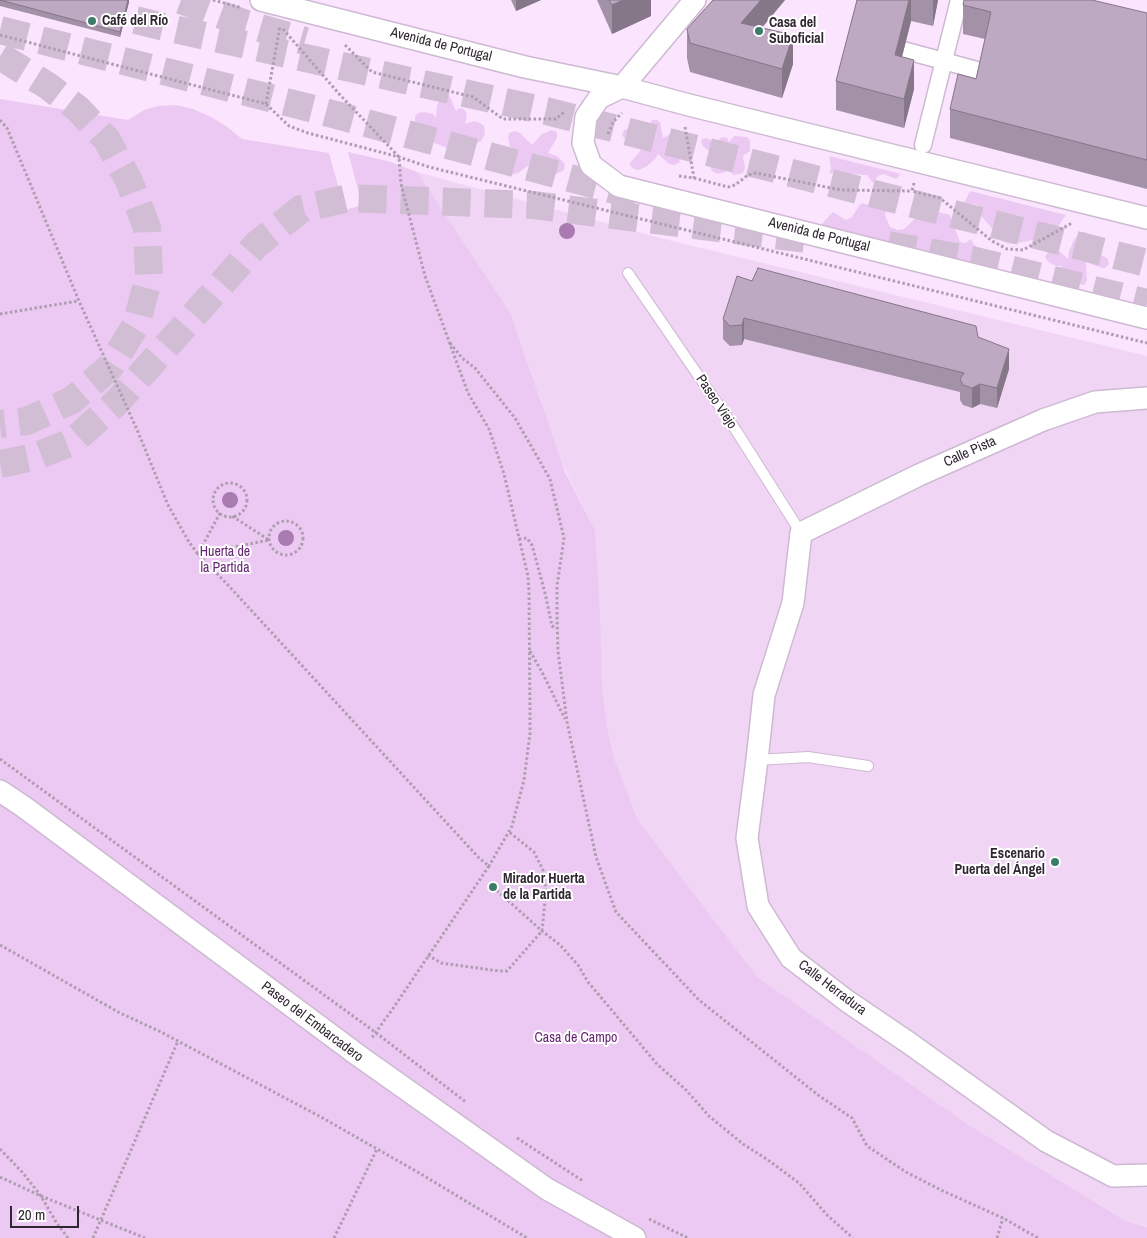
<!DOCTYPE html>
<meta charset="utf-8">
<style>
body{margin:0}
#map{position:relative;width:1147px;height:1238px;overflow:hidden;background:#fae4fe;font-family:"Archivo Narrow",sans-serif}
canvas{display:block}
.scale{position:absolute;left:10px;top:1206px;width:69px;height:22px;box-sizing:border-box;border:2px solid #2f2730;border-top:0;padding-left:6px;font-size:15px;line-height:18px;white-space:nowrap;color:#2f2730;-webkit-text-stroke:4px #fff;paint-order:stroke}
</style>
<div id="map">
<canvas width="1147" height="1238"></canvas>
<div class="scale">20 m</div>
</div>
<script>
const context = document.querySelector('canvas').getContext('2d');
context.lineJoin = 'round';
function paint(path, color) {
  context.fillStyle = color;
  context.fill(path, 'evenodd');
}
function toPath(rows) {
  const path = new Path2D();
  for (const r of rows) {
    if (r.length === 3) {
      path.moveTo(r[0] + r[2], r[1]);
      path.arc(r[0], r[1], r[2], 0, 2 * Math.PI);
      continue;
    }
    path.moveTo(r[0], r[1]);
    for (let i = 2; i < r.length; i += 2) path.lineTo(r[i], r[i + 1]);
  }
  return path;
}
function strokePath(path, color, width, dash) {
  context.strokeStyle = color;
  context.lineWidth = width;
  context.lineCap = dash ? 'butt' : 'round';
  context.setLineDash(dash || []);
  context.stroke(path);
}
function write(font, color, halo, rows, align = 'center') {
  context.font = font + ' "Archivo Narrow",sans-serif';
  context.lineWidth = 4;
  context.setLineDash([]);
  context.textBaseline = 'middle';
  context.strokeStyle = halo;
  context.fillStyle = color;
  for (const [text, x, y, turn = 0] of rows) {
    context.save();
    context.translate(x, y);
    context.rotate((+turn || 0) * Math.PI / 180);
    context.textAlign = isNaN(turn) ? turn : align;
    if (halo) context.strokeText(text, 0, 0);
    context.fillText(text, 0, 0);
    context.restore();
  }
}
const built = toPath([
 [417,172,668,240,1147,356,1147,1226,1124,1220,966,1123,756,977,638,820,614,758,608,731,602,688,595,530]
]);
const green = toPath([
 [443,95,446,95,450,97,456,111,459,108,464,109,467,114,465,124,474,121,480,123,484,126,485,134,481,141,473,145,463,138,460,145,456,148,450,149,432,142,424,137,418,129,415,121,415,116,418,113,424,112,433,114,436,118,437,106,440,98],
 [0,99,128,120,144,110,158,106,176,105,193,109,211,117,226,126,242,139,329,153,345,210,362,205,348,152,388,161,417,172,510,313,565,472,595,530,600,616,602,688,608,731,614,758,638,820,757,977,966,1123,1124,1220,1147,1227,1147,1238,0,1238],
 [652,120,657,120,660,122,663,138,674,132,677,135,676,140,670,148,678,153,680,155,680,159,679,163,674,165,669,164,658,154,655,159,647,166,639,170,634,169,630,166,630,163,640,151,641,149,632,145,626,140,622,135,624,130,628,129,634,129,644,139,649,125],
 [552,130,557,132,557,138,548,153,557,156,565,164,564,170,556,174,545,176,538,172,534,167,533,162,518,173,510,175,503,171,501,167,504,161,513,158,516,155,510,146,508,138,509,133,515,131,520,133,532,145,542,134],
 [734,136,747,137,750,141,750,151,743,156,745,168,743,173,734,175,728,169,725,172,718,174,712,171,710,166,712,162,716,158,717,154,715,151,709,151,703,146,701,142,702,139,706,138,711,140,716,146,720,138,724,137,727,138,729,142],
 [829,156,901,174,896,179,884,174,878,176,873,183,867,175,854,174,845,185,839,175,835,174,829,173,831,169],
 [970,191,1066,215,1057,228,1051,229,1040,233,1037,239,1024,242,1011,244,1004,242,982,217,978,205,964,203],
 [862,203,877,208,886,208,885,215,890,227,898,230,904,229,919,215,922,208,950,215,960,242,965,243,971,239,974,245,981,251,977,256,976,264,821,225,833,212,846,220,852,217,859,206],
 [1084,232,1087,233,1089,236,1082,252,1103,256,1108,259,1109,264,1105,268,1102,268,1086,262,1087,280,1084,285,1078,284,1072,273,1063,280,1059,278,1057,274,1062,266,1056,266,1048,262,1045,257,1048,252,1053,249,1059,251,1068,259,1069,251,1074,240,1079,234]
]);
const motorwayTunnel = toPath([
 [54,0,160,26,546,111,1147,263],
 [181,0,243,23,305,41],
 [0,30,314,109,637,196],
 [0,56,48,86,78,109,107,140,129,181,147,228,149,277,136,325,110,367,72,400,27,421,0,424],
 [888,245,972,260,1147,303],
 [0,464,34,457,72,442,117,402,256,245,301,209,348,198,533,205,807,239]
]);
const path = toPath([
 [213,0,242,8],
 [283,29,340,95,399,157,401,184,425,276,468,393,489,429,504,474,528,576,529,592,530,713,530,733,524,780,512,826,489,866],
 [0,35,266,104,289,126,308,133,399,157,429,167,1147,343],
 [345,45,372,72,473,97,503,119,556,119,564,112],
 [266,104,280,26],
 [0,120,7,128,79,301,138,432,168,505,189,542,198,554,227,584,479,858,489,866,394,1007,371,1039],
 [685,127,694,178],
 [608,134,613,122,622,113],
 [679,176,694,178,728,187,735,185,748,175,756,173,841,190,912,191],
 [914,183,912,191,940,198,992,241,1007,249,1023,250,1072,223],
 [0,314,78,301],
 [450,343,462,358,475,368,515,418,550,479,564,538,557,586,557,616,558,651,567,722,596,857,616,912,699,1000,818,1095,852,1118,867,1146,906,1172,943,1191,1003,1218,1038,1238],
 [230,500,17],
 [220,513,198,554,269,540,232,516],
 [286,538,17],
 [519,539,527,538,532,545,545,593,552,626,557,628],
 [530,651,544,676,565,719],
 [0,759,375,1032,467,1103],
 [493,887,542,931,560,945,578,965,588,982,657,1064,686,1090,709,1116,743,1144,768,1160,799,1183,828,1216,853,1238],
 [0,945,120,1013,159,1031,321,1117,421,1174,527,1238],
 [428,955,441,963,499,971,507,971,542,931,546,891,543,870,534,852,509,832],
 [517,1138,583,1181],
 [0,1149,23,1173,41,1196,56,1222,68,1238],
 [0,1177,41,1196,145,1238],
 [649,1219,688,1238],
 [93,1238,178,1041],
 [334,1238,377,1149],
 [997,1238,1003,1218]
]);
const service = toPath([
 [628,273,737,432,801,533],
 [757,760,808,757,868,766]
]);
const pedestrian = toPath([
 [903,50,984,72],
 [923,145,959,0]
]);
const minor = toPath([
 [261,0,525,67,622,87,689,105,1147,218],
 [695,0,622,87,599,98,586,117,583,143,591,165,619,186,1147,318],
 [1147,398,1095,402,1043,420,919,475,801,533,793,603,764,695,757,760,747,838,758,906,791,958,847,1001,909,1043,1046,1141,1113,1176,1147,1175],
 [0,791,24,807,359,1056,547,1189,635,1238]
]);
const trees = [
 [567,231],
 [230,500],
 [286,538]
];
const wall = toPath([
 [0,0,129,0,129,2,120,37,0,6],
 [511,0,541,0,516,11],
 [597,0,651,0,651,16,612,34],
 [713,0,785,0,762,28,793,64,782,98,690,72,687,58,687,29],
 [857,0,938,0,933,26,911,21,902,57,914,89,904,128,836,110,836,81],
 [963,5,1147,13,1147,189,950,138,950,109,976,79,985,39,963,34],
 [752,281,978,337,1009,369,997,408,980,404,972,408,963,405,960,400,960,392,744,339,742,345,730,346,723,339,723,319]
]);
const shadedWall = toPath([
 [128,0,129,0,129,2,120,37,120,32],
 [516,0,541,0,516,11],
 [623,0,651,0,651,16,612,34,612,5],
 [761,0,785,0,741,52,741,23],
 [909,0,911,0,911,21,895,84,895,55],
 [933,0,938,0,933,26],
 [793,35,793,64,782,98,782,69],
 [914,60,914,89,904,128,904,99],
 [744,318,744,339,742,345,742,325],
 [1009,349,1009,369,997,408,997,388],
 [980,384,980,404,972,408,972,388]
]);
const building = toPath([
 [0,0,128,0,120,32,0,0],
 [609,0,623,0,612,5,609,0],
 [713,0,761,0,741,23,793,35,782,69,690,43,687,29,713,0],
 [857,0,909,0,895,55,914,60,904,99,836,81,857,0],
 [964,0,1092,0,1147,13,1147,160,950,109,958,74,976,79,991,12,963,5,964,0],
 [758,268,976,326,978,337,1009,349,997,388,980,384,972,388,963,385,960,379,964,373,744,318,742,325,730,326,723,319,737,276,752,281,758,268]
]);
const markers = [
 [92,21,5,"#3c7b67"],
 [759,31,5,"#3c7b67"],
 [1055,862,5,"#3c7b67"],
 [493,887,5,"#3c7b67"]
];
const poiNames = [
 ["Café del Río",102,21],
 ["Casa del",769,23],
 ["Suboficial",769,39],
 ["Escenario",1045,854,"right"],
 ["Puerta del Ángel",1045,870,"right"],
 ["Mirador Huerta",503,879],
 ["de la Partida",503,895]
];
const streetNames = [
 ["Avenida de Portugal",441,45,14],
 ["Avenida de Portugal",819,235,14],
 ["Paseo Viejo",716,402,56],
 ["Calle Pista",970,452,-24],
 ["Calle Herradura",832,988,37],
 ["Paseo del Embarcadero",312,1022,37]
];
const parkNames = [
 ["Huerta de",225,552],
 ["la Partida",225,568],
 ["Casa de Campo",576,1038]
];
paint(built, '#f0d5f5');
paint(green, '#ecc9f2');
strokePath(motorwayTunnel, '#d1bed5', 28, [28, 14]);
strokePath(service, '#ceb9d2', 12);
strokePath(pedestrian, '#ceb9d2', 19);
strokePath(minor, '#ceb9d2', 24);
strokePath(path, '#ae9db1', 3, [2.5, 2.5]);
strokePath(service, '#fff', 10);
strokePath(pedestrian, '#fff', 16);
strokePath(minor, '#fff', 21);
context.fillStyle = '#a97bb1';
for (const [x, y] of trees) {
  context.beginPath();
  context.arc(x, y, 8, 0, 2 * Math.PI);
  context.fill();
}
paint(wall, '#a391a7');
paint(shadedWall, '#857688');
paint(building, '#bea9c2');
strokePath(building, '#857688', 1);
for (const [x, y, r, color] of markers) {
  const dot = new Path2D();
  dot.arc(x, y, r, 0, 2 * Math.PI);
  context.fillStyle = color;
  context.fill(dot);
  strokePath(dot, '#fff', 2);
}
write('bold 14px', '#2f2730', '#fff', poiNames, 'left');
write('14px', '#2f2730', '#fff', streetNames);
write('14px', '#662572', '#fff', parkNames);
</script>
